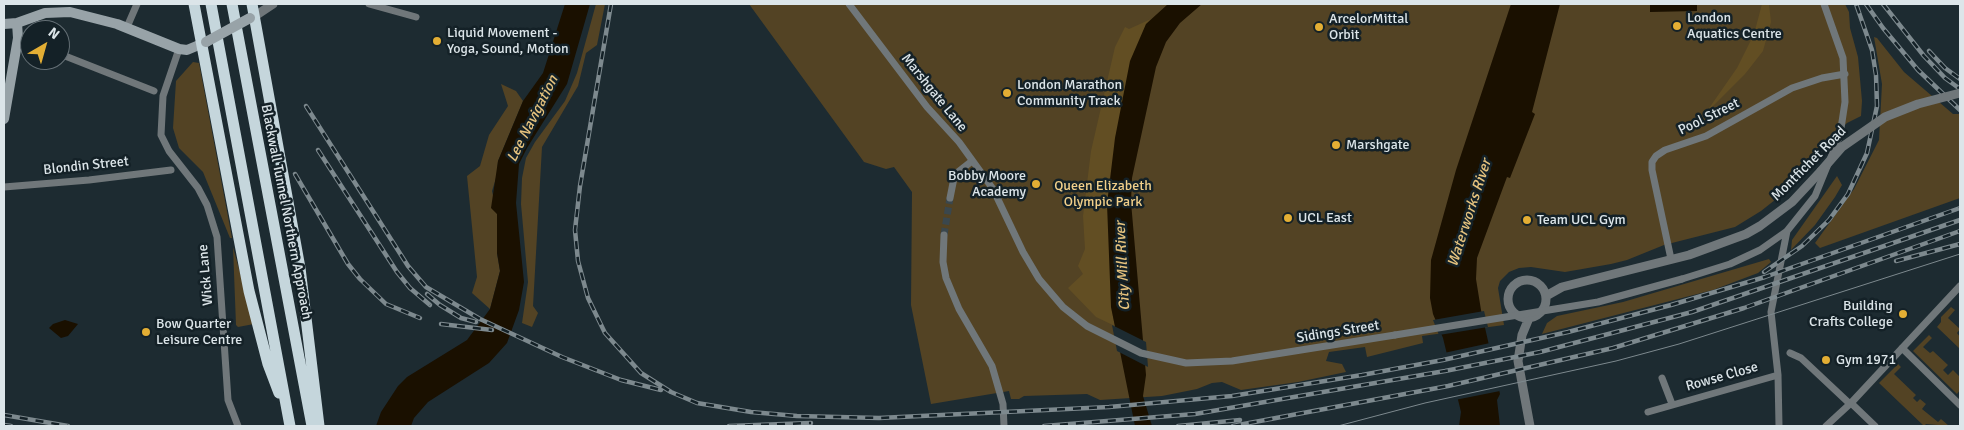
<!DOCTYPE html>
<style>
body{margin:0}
#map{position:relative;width:1964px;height:430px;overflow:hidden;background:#1d2b31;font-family:Signika,sans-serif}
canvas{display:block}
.frame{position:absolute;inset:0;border:5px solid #dce5e9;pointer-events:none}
.north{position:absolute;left:20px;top:20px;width:50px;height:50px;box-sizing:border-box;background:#142127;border:1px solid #646f75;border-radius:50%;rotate:38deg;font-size:14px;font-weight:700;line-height:20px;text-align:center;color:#dce5e9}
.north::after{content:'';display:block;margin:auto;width:18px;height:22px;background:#e3ae34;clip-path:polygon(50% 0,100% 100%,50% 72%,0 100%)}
</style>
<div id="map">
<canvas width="1964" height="430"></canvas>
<div class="frame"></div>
<div class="north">N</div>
</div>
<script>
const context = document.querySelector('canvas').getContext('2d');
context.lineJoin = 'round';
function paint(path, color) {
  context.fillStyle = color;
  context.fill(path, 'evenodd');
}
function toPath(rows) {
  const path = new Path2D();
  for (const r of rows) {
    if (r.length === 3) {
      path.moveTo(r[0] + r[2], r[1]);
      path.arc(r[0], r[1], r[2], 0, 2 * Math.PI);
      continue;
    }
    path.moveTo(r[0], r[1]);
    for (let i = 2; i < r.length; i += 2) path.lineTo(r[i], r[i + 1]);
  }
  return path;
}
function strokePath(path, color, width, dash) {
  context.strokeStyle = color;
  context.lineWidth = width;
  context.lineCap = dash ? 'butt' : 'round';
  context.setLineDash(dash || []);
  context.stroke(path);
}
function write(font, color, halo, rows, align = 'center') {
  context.font = font + ' Signika,sans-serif';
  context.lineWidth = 5;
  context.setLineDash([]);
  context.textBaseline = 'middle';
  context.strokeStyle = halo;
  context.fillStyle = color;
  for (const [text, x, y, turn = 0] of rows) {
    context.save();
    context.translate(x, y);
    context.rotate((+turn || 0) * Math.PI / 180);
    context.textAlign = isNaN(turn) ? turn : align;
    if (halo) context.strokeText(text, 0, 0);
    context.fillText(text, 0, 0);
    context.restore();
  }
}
const green = toPath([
 [596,4,605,4,597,45,586,53,578,86,542,147,533,306,538,313,532,327,522,323,528,282,521,204,522,178,526,158,535,142,565,101,577,73],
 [749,4,1845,4,1849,12,1850,28,1858,57,1862,101,1861,116,1847,123,1819,148,1785,192,1761,211,1735,227,1664,245,1627,260,1611,264,1565,272,1531,267,1519,268,1509,272,1500,281,1498,288,1504,325,1422,336,1423,343,1367,357,1365,347,1329,352,1326,361,1342,364,1346,372,1298,382,1241,390,1222,382,1212,383,1197,389,1162,396,1100,400,1087,394,1024,396,1019,399,1011,399,1009,391,931,404,911,305,912,192,894,167,886,169,864,162],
 [1874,37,1877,38,1904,72,1953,114,1960,114,1960,198,1820,248,1815,243,1854,189,1879,140,1882,84],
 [193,62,199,63,232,238,230,238,203,172,179,148,173,128,176,81],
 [501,84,516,91,523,101,498,161,497,175,492,191,497,214,497,253,500,271,490,309,472,293,477,277,467,176,480,166,489,135,508,106],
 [1837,176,1842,185,1835,197,1815,225,1791,250,1792,240],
 [233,247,254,324,238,327,236,325],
 [1769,259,1771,262,1758,273,1713,290,1542,334,1547,323,1557,316,1623,302],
 [1951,307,1955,310,1948,318,1960,329,1957,333,1960,337,1960,349,1937,327,1941,322,1941,317],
 [1929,335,1932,338,1923,347,1930,353,1933,351,1948,365,1943,370,1948,375,1953,370,1960,377,1960,390,1957,394,1913,351],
 [1898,364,1901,367,1894,374,1916,395,1913,398,1917,402,1920,399,1926,404,1922,409,1938,422,1941,419,1949,426,1926,424,1924,426,1879,383]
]);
const forest = toPath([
 [1762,4,1769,4,1771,22,1763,51,1745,74,1705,114,1737,68,1754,34],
 [1151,19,1146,24,1115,138,1111,307,1115,326,1096,317,1068,288,1083,274,1078,266,1085,249,1083,216,1091,151,1115,47,1125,27,1129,29]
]);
const water = toPath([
 [565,4,590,4,567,84,527,148,519,164,516,203,524,282,519,310,507,343,489,363,428,402,414,418,411,426,376,426,381,412,398,386,407,377,467,340,490,309,500,271,497,253,497,214,491,208,498,161,523,101,543,73],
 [1168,4,1202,4,1180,23,1166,42,1156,67,1132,178,1131,202,1146,375,1143,396,1152,426,1135,426,1111,307,1107,204,1115,138,1130,61,1146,24],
 [1511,4,1560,4,1532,112,1535,114,1510,178,1507,177,1477,258,1476,279,1481,310,1500,394,1497,400,1500,426,1459,426,1461,412,1443,338,1433,314,1430,298,1431,260,1456,170],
 [1650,4,1697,4,1697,11,1650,12],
 [65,320,78,324,68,336,61,338,49,328,53,324]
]);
const pier = toPath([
 [1484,311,1488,327,1439,335,1433,320],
 [1112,325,1146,342,1148,367,1117,351],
 [1490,343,1500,391,1455,400,1444,353]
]);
const minorTunnel = toPath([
 [944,235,950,198]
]);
const minor = toPath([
 [369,4,416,17],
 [849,4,927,107,959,142,993,189,1023,252,1039,279,1063,307,1087,326,1141,353,1186,363,1232,361,1395,335],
 [127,27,137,4],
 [18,38,30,43],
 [179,49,163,96,161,135,169,151,198,188,207,205,217,237,228,400,238,426],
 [60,54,154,91],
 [4,187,89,180,171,170],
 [950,198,954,178,958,172,972,161],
 [944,235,943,262,946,278,959,309,992,366,1003,404,1004,426],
 [1671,259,1652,170,1652,162,1656,156,1665,150,1706,136,1792,88,1822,78,1845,74],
 [1682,279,1730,264,1760,250,1787,231,1815,196,1840,135,1845,102,1843,58,1824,4],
 [1902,348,1960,405],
 [1790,353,1801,358,1850,404],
 [1662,378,1672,404],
 [1851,403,1875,426],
 [1648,412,1778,375],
 [1779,426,1778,375,1771,312,1787,231],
 [1826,426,1851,403,1960,286]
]);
const tertiary = toPath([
 [255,16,273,4],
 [1527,299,19],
 [1546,296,1562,287,1689,255,1746,234,1760,226,1792,202,1821,171],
 [1529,318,1522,335,1518,361,1530,426]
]);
const secondary = toPath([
 [4,24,17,23,45,13,70,12,117,24,179,49,187,50,206,42],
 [4,119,18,38,17,23]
]);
const trunk = toPath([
 [194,4,249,291,268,364,279,393],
 [211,4,290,426],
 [232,4,312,426],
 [252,4,300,268,319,426]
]);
const tram = toPath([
 [1338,426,1425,403,1616,361,1679,344,1960,254]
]);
const rail = toPath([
 [611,4,580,186,575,230,578,261,588,298,605,333,641,373,671,392,697,403,751,412,797,416,879,418,1109,407,1232,396,1362,375,1443,360,1568,332,1671,305,1765,277,1960,208],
 [1866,4,1883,28,1918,70,1960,110],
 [1883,4,1924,56,1945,78,1960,89],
 [1929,51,1945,68,1960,79],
 [306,106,408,266,426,287,480,319,562,357,621,380,661,390],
 [318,150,397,272,410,288,430,305],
 [295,174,348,264,360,279,386,304,420,318],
 [1896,261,1960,244],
 [1764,272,1802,246,1829,220,1848,194,1867,153,1877,106,1876,75,1872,50,1856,4],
 [427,294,440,305,461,318,476,322],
 [441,324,492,330],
 [4,415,68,426],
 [4,425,11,426],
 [729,426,811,423],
 [1044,426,1195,414,1445,371,1540,352,1692,312,1960,220],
 [1178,426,1240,420],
 [1233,426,1448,386,1613,348,1744,308,1960,231]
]);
const minorBridge = toPath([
 [1395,335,1598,302,1682,279]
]);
const tertiaryBridge = toPath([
 [1821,171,1842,147,1885,117,1918,104,1960,93]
]);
const secondaryBridge = toPath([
 [206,42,250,18]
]);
const markers = [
 [1677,26,5,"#e3ae34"],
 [1319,27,5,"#e3ae34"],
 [437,41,5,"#e3ae34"],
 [1007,93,5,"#e3ae34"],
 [1336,145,5,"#e3ae34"],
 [1036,184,5,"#e3ae34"],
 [1288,218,5,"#e3ae34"],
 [1527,220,5,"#e3ae34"],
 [1903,314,5,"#e3ae34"],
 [146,332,5,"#e3ae34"],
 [1826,360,5,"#e3ae34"]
];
const poiNames = [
 ["London",1687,18],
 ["Aquatics Centre",1687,34],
 ["ArcelorMittal",1329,19],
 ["Orbit",1329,35],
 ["Liquid Movement -",447,33],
 ["Yoga, Sound, Motion",447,49],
 ["London Marathon",1017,85],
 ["Community Track",1017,101],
 ["Marshgate",1346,145],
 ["Bobby Moore",1026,176,"right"],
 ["Academy",1026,192,"right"],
 ["UCL East",1298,218],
 ["Team UCL Gym",1537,220],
 ["Building",1893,306,"right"],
 ["Crafts College",1893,322,"right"],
 ["Bow Quarter",156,324],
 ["Leisure Centre",156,340],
 ["Gym 1971",1836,360]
];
const streetNames = [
 ["Marshgate Lane",934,93,51],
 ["Pool Street",1709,117,-26],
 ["Montfichet Road",1809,164,-45],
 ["Blondin Street",86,166,-6],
 ["Blackwall Tunnel Northern Approach",286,212,79],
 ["Wick Lane",206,275,-95],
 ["Sidings Street",1338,332,-9],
 ["Rowse Close",1722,377,-16]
];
const parkNames = [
 ["Queen Elizabeth",1103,186],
 ["Olympic Park",1103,202]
];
const waterNames = [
 ["Lee Navigation",533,119,-63],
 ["Waterworks River",1470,213,-72],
 ["City Mill River",1123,266,-93]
];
paint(green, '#534324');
paint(forest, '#624e23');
paint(water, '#1a1000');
paint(pier, '#1d2b31');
strokePath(minorTunnel, '#3a474d', 7, [7, 3.5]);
strokePath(minor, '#70777a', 7);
strokePath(tertiary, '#70777a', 9);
strokePath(secondary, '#98a3a8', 10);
strokePath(trunk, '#c5d6dc', 11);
strokePath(tram, '#7d898e', 1);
strokePath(rail, '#7d898e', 4.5);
strokePath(rail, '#142127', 2.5, [8]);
strokePath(minorBridge, '#70777a', 7);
strokePath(tertiaryBridge, '#70777a', 9);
strokePath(secondaryBridge, '#98a3a8', 10);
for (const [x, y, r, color] of markers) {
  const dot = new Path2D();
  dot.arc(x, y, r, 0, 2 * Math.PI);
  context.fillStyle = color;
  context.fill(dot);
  strokePath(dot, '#142127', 2);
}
write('14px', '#dce5e9', '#142127', poiNames, 'left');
write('14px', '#dce5e9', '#142127', streetNames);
write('14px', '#f2d08a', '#142127', parkNames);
write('italic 15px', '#e6c37e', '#142127', waterNames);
</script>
